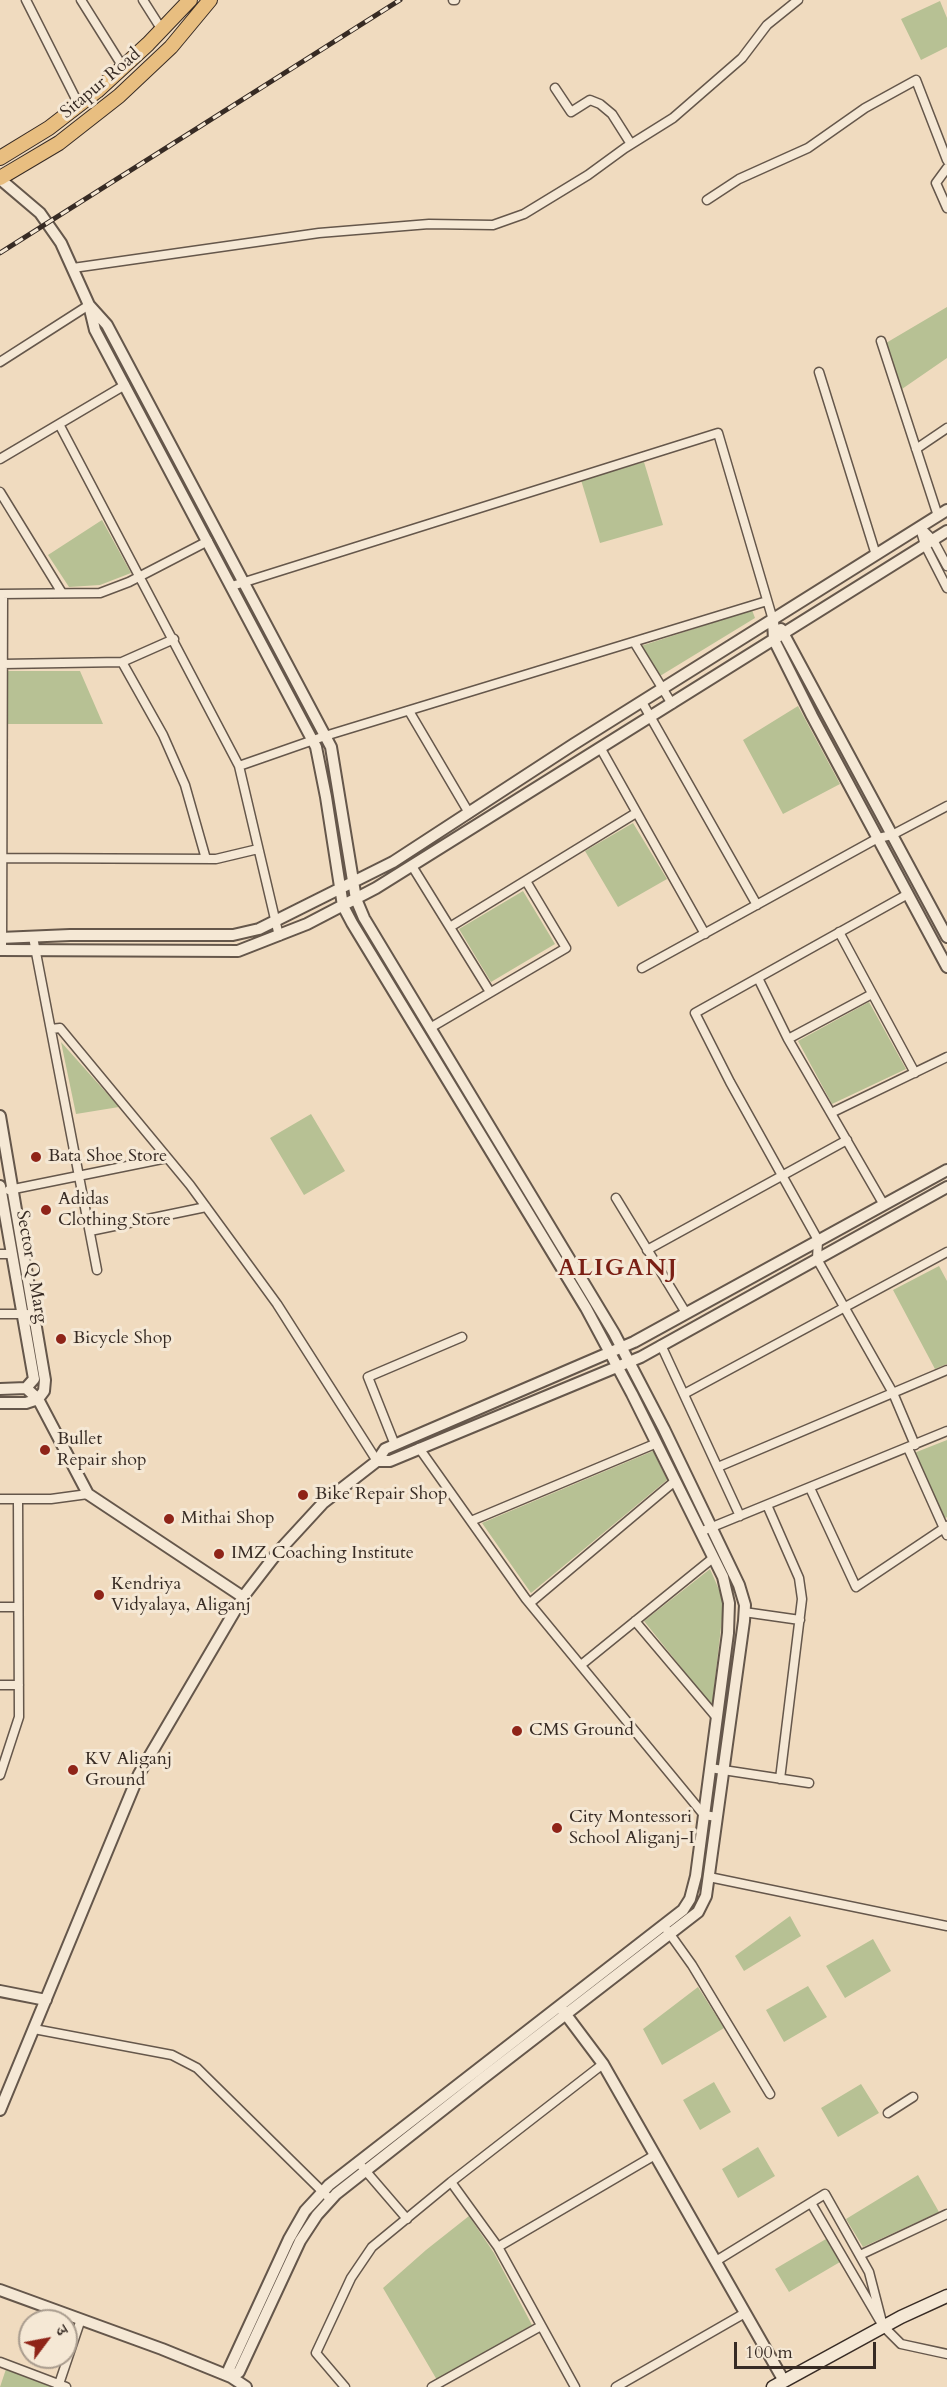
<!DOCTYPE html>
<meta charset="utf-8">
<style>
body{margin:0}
#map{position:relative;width:947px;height:2387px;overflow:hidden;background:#f0dbbf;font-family:Cardo,"Noto Serif Devanagari",serif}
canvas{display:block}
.north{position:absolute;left:18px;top:2309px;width:60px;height:60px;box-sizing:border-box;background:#f5e8d5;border:2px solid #a99c8e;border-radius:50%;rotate:58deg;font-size:16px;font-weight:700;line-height:24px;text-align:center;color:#372b24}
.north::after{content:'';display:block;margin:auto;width:21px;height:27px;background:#8f2418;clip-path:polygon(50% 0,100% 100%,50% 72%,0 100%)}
.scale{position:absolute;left:734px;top:2342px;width:142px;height:27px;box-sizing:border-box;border:3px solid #372b24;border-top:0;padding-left:8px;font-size:18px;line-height:21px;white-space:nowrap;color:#372b24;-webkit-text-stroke:4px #f5e8d5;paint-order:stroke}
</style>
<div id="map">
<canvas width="947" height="2387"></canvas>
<div class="north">उ</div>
<div class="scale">100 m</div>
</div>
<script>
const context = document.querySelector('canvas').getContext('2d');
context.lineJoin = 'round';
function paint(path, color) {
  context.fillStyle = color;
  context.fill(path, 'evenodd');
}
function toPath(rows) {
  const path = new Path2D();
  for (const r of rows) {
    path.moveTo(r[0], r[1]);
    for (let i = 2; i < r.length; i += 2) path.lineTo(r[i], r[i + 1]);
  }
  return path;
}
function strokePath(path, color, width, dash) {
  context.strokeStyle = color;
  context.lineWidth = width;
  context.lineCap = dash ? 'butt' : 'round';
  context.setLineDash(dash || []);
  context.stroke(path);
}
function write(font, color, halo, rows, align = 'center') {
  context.font = font + ' Cardo,serif';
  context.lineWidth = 6;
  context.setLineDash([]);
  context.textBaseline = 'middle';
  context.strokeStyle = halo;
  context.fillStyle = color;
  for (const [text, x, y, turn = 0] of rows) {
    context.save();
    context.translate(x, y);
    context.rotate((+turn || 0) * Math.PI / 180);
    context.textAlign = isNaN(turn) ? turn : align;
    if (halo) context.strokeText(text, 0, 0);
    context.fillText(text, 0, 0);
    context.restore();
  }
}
const green = toPath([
 [940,1,947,18,947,47,921,60,901,19],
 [947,307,947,358,902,389,886,343],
 [644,462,663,525,600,543,581,480],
 [102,520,131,573,100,585,69,587,48,555],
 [752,610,755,618,660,676,641,646],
 [8,671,80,671,103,724,8,724],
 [798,706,840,784,783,814,743,740],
 [633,823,667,879,618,907,585,851],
 [523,891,555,944,491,982,459,929],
 [869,1002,906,1069,832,1104,798,1041],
 [61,1042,119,1107,76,1114],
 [311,1114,345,1171,304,1195,270,1138],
 [939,1266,947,1281,947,1364,935,1369,893,1290],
 [947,1440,947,1517,944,1519,914,1453],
 [653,1451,667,1480,531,1593,482,1523],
 [710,1569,724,1601,712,1706,644,1621],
 [790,1916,801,1936,744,1971,735,1956],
 [873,1939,891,1971,845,1998,826,1966],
 [808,1986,827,2017,784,2042,766,2010],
 [698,1987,724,2028,662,2065,643,2029],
 [714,2082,731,2112,700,2130,683,2100],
 [861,2084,879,2113,838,2137,821,2108],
 [758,2147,775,2176,738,2198,722,2169],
 [918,2175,939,2212,863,2247,846,2219],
 [469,2216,494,2253,532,2325,437,2380,383,2288,426,2250],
 [826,2239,840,2262,789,2292,775,2269],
 [6,2369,53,2387,0,2387]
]);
const minor = toPath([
 [26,0,79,105],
 [81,0,123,67],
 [143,0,162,30],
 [453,0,455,0],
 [555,88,571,112,590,100,600,104,612,114,631,144],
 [947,168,936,183,947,208],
 [707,200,739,179,808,148,865,108,916,80,947,160],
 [73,268,319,233,429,224,493,225,524,214,588,175,625,148,673,118,742,58,767,25,798,0],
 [881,341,938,516],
 [0,362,89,305],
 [819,372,876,555],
 [59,424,239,766,279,936],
 [916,449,947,428],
 [0,459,125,385],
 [0,492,62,593],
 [920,528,925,545,947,588],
 [921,528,933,540,947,566],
 [232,586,718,433,773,620],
 [0,594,100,593,129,582,208,541],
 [634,642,672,704],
 [122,662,163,735,185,785,206,859],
 [3,664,122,662,174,639],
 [642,702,757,905],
 [409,711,469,813],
 [601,749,705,934],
 [239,766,325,736,767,601],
 [2,858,216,859,258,849],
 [412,866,490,992],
 [908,894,695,1013,730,1082,818,1240,817,1259,893,1393,915,1445],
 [450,927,636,813],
 [839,932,915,1073],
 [33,937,97,1270],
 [2,950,3,594],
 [642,968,878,838,892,835,947,806],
 [758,978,788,1039,884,1205],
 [430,1028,566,948,526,881],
 [51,1029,60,1028,190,1185,277,1304,377,1461],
 [788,1039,872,994],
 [831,1113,947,1057],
 [9,1190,167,1158],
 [616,1198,686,1313],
 [90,1231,206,1207],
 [647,1250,847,1140],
 [0,1254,12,1254],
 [0,1314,27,1314],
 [661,1345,740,1516],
 [684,1394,947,1252],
 [395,1445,368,1377,462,1337],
 [419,1448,526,1599,704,1815,717,1817],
 [908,1448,947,1535],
 [718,1467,947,1370],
 [810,1488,856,1587,947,1526],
 [0,1499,51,1499,88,1494],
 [767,1505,799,1578,802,1599,780,1779],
 [471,1521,657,1443],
 [700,1532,947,1431],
 [530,1603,675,1481],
 [0,1607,18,1607],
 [744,1612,800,1620],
 [635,1621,717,1718],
 [581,1665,713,1558],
 [0,1685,19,1685],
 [710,1768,809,1783],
 [0,1775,19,1717,18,1499],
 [709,1877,947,1926],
 [667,1930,692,1965,770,2094],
 [34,2029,172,2055,197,2068,331,2200],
 [888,2113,913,2097],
 [358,2162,407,2219],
 [451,2182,498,2247,575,2387],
 [811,2203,883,2326,901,2344,947,2354],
 [498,2247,655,2155],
 [860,2255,947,2214],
 [716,2261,825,2194,869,2272,883,2326],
 [0,2362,66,2387],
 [58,2387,81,2319],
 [345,2387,316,2353,351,2278,372,2247,451,2182,603,2064],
 [432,2387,541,2326],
 [616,2387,745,2313]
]);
const tertiary = toPath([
 [0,179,40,213,61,243,89,305,95,330,316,747,326,797,343,906,352,923,586,1308,632,1394,723,1577,729,1603,728,1633,696,1876,690,1899,683,1910,329,2185,305,2211,289,2239,229,2369,231,2377,239,2372,300,2241,317,2215,336,2194,482,2079,698,1912,706,1896,744,1621,745,1605,739,1585,664,1429,614,1333,364,918,356,899,331,747,107,325,89,305],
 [773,620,774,640,812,716,947,967],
 [781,629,947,937],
 [0,938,70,935,233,935,259,929,393,862,574,744,947,510],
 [0,950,238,951,307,924,376,888,947,531],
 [0,1116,45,1380,44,1391,38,1399,26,1403,0,1403],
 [0,1186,34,1379,26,1388],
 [26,1388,38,1399,88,1494,243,1597],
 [0,1389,26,1388],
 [377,1461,390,1461,641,1357,947,1187],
 [0,1991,46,2000],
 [561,2008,603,2064,784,2381],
 [0,2110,139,1774,243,1597,277,1553,323,1503,377,1461,385,1449,634,1342,947,1170],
 [0,2290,162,2349,231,2377,246,2387]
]);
const secondary = toPath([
 [773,2387,901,2317,947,2296]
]);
const primary = toPath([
 [0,158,49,128,97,91,148,44,190,0],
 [0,178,59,143,119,96,171,47,210,0]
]);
const rail = toPath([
 [0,253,400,0]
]);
const markers = [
 [36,1157,6,"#8f2418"],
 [46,1210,6,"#8f2418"],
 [61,1339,6,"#8f2418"],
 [45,1450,6,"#8f2418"],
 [303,1495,6,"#8f2418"],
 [169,1519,6,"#8f2418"],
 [219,1554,6,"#8f2418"],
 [99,1595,6,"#8f2418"],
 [517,1731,6,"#8f2418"],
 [73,1770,6,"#8f2418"],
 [557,1828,6,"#8f2418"]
];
const streetNames = [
 ["Sitapur Road",101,84,-40],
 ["Sector Q Marg",31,1267,80]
];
const poiNames = [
 ["Bata Shoe Store",48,1157],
 ["Adidas",58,1200],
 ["Clothing Store",58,1221],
 ["Bicycle Shop",73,1339],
 ["Bullet",57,1440],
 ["Repair shop",57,1461],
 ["Bike Repair Shop",315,1495],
 ["Mithai Shop",181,1519],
 ["IMZ Coaching Institute",231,1554],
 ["Kendriya",111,1585],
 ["Vidyalaya, Aliganj",111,1606],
 ["CMS Ground",529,1731],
 ["KV Aliganj",85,1760],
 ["Ground",85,1781],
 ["City Montessori",569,1818],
 ["School Aliganj-I",569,1839]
];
const districtNames = [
 ["ALIGANJ",618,1269]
];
paint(green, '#b7c194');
strokePath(minor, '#65574b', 11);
strokePath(tertiary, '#65574b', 14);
strokePath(secondary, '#372b24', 15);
strokePath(primary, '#372b24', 16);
strokePath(minor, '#f5e8d5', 8);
strokePath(tertiary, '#f5e8d5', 10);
strokePath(secondary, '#f5e8d5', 12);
strokePath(primary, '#e8be80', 14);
strokePath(rail, '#372b24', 5);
strokePath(rail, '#f5e8d5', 3, [9]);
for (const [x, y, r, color] of markers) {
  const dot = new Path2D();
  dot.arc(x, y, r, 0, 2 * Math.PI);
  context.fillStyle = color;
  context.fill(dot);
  strokePath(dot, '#f5e8d5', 2);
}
write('18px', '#372b24', '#f5e8d5', streetNames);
write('18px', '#372b24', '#f5e8d5', poiNames, 'left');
context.letterSpacing = '1.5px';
write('bold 24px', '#7a1f14', '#f5e8d5', districtNames);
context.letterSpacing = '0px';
</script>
